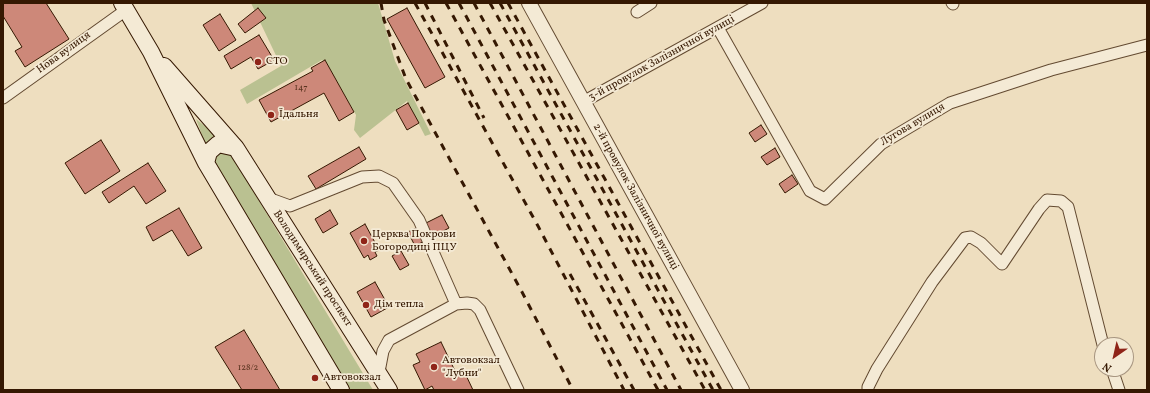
<!DOCTYPE html>
<meta charset="utf-8">
<style>
body{margin:0}
#map{position:relative;width:1150px;height:393px;overflow:hidden;background:#eedebf;font-family:Vollkorn,serif}
canvas{display:block}
.frame{position:absolute;inset:0;border:4px solid #351802;pointer-events:none}
.north{position:absolute;left:1094px;top:337px;width:40px;height:40px;box-sizing:border-box;background:#f4ead5;border:1px solid #a89681;border-radius:50%;rotate:214deg;font-size:11px;font-weight:700;line-height:16px;text-align:center;color:#351802}
.north::after{content:'';display:block;margin:auto;width:14px;height:18px;background:#8f2418;clip-path:polygon(50% 0,100% 100%,50% 72%,0 100%)}
</style>
<div id="map">
<canvas width="1150" height="393"></canvas>
<div class="frame"></div>
<div class="north">N</div>
</div>
<script>
const context = document.querySelector('canvas').getContext('2d');
context.lineJoin = 'round';
function paint(path, color) {
  context.fillStyle = color;
  context.fill(path, 'evenodd');
}
function toPath(rows) {
  const path = new Path2D();
  for (const r of rows) {
    path.moveTo(r[0], r[1]);
    for (let i = 2; i < r.length; i += 2) path.lineTo(r[i], r[i + 1]);
  }
  return path;
}
function strokePath(path, color, width, dash) {
  context.strokeStyle = color;
  context.lineWidth = width;
  context.lineCap = dash ? 'butt' : 'round';
  context.setLineDash(dash || []);
  context.stroke(path);
}
function write(font, color, halo, rows, align = 'center') {
  context.font = font + ' Vollkorn,serif';
  context.lineWidth = 3.5;
  context.setLineDash([]);
  context.textBaseline = 'middle';
  context.strokeStyle = halo;
  context.fillStyle = color;
  for (const [text, x, y, turn = 0] of rows) {
    context.save();
    context.translate(x, y);
    context.rotate((+turn || 0) * Math.PI / 180);
    context.textAlign = isNaN(turn) ? turn : align;
    if (halo) context.strokeText(text, 0, 0);
    context.fillText(text, 0, 0);
    context.restore();
  }
}
const green = toPath([
 [251,3,378,3,395,61,431,134,425,136,407,101,360,138,354,130,356,115,327,64,322,60,247,104,240,90,281,66],
 [196,119,220,138,206,146],
 [221,151,232,156,373,390,350,390,215,164,214,158]
]);
const building = toPath([
 [3,3,46,3,69,39,25,67,15,51,22,47,3,16,3,3],
 [258,8,266,18,245,33,238,24,258,8],
 [407,8,445,77,425,88,387,19,407,8],
 [220,14,236,40,219,51,203,25,220,14],
 [259,35,274,60,258,69,251,57,231,69,224,56,259,35],
 [325,60,354,112,339,121,324,93,271,122,259,100,313,71,311,68,325,60],
 [408,103,419,123,407,130,396,110,408,103],
 [761,125,767,134,755,142,749,133,761,125],
 [101,140,120,171,85,194,65,163,101,140],
 [359,147,366,159,316,189,308,176,359,147],
 [775,148,780,157,767,165,761,157,775,148],
 [148,163,166,191,146,204,134,186,109,203,102,192,148,163],
 [792,175,798,184,785,193,779,184,792,175],
 [179,208,202,248,188,256,172,230,153,241,146,227,179,208],
 [330,210,338,224,323,233,315,219,330,210],
 [442,215,449,228,415,246,408,232,442,215],
 [365,224,379,250,375,252,377,256,370,260,368,255,364,258,350,233,365,224],
 [401,251,409,265,400,270,392,256,401,251],
 [375,282,389,307,371,317,357,292,375,282],
 [244,330,280,390,242,390,215,347,244,330],
 [441,342,456,373,463,369,473,390,434,390,432,386,425,390,413,365,420,362,416,354,441,342]
]);
const minor = toPath([
 [952,3,953,4],
 [637,12,651,3],
 [718,28,810,191,825,199,881,144,950,103,1051,70,1147,45],
 [3,98,126,10],
 [583,102,762,3],
 [268,198,290,206,362,177,379,176,393,183,419,220,456,304],
 [1112,369,1119,390],
 [379,372,383,351,389,340,456,304,467,303,474,304,480,310,518,390],
 [868,390,868,387,877,369,932,282,965,238,971,237,981,243,1002,264,1039,209,1047,200,1061,201,1068,207,1103,345]
]);
const tertiary = toPath([
 [529,3,742,390]
]);
const secondary = toPath([
 [122,3,151,52,206,163,341,390],
 [164,66,236,148],
 [206,163,209,152,218,144,236,148,389,390]
]);
const rail = toPath([
 [381,3,384,20,406,79,522,292,573,390],
 [415,3,538,226,624,390],
 [425,3,484,118],
 [446,3,658,390],
 [459,3,667,390],
 [474,3,681,390],
 [490,3,705,390],
 [500,3,713,390],
 [508,3,721,390],
 [570,274,634,390]
]);
const markers = [
 [258,62,4,"#8f2418"],
 [271,115,4,"#8f2418"],
 [364,241,4,"#8f2418"],
 [366,305,4,"#8f2418"],
 [434,367,4,"#8f2418"],
 [315,378,4,"#8f2418"]
];
const numberNames = [
 ["147",301,88],
 ["128/2",248,368]
];
const streetNames = [
 ["Нова вулиця",64,53,-36],
 ["3-й провулок Залізничної вулиці",662,59,-29],
 ["Лугова вулиця",913,125,-31],
 ["2-й провулок Залізничної вулиці",635,197,61],
 ["Володимирський проспект",312,269,57]
];
const poiNames = [
 ["СТО",266,62],
 ["Їдальня",279,115],
 ["Церква Покрови",372,235],
 ["Богородиці ПЦУ",372,248],
 ["Дім тепла",374,305],
 ["Автовокзал",442,361],
 ["\"Лубни\"",442,374],
 ["Автовокзал",323,378]
];
paint(green, '#bac191');
paint(building, '#cd8879');
strokePath(building, '#351802', 1);
strokePath(minor, '#634a31', 13);
strokePath(tertiary, '#634a31', 16);
strokePath(secondary, '#351802', 18);
strokePath(minor, '#f4ead5', 11);
strokePath(tertiary, '#f4ead5', 14);
strokePath(secondary, '#f4ead5', 16);
strokePath(rail, '#351802', 3, [7, 7]);
for (const [x, y, r, color] of markers) {
  const dot = new Path2D();
  dot.arc(x, y, r, 0, 2 * Math.PI);
  context.fillStyle = color;
  context.fill(dot);
  strokePath(dot, '#f4ead5', 1.5);
}
write('9px', '#5b3420', null, numberNames);
write('11px', '#351802', '#f4ead5', streetNames);
write('11px', '#351802', '#f4ead5', poiNames, 'left');
</script>
